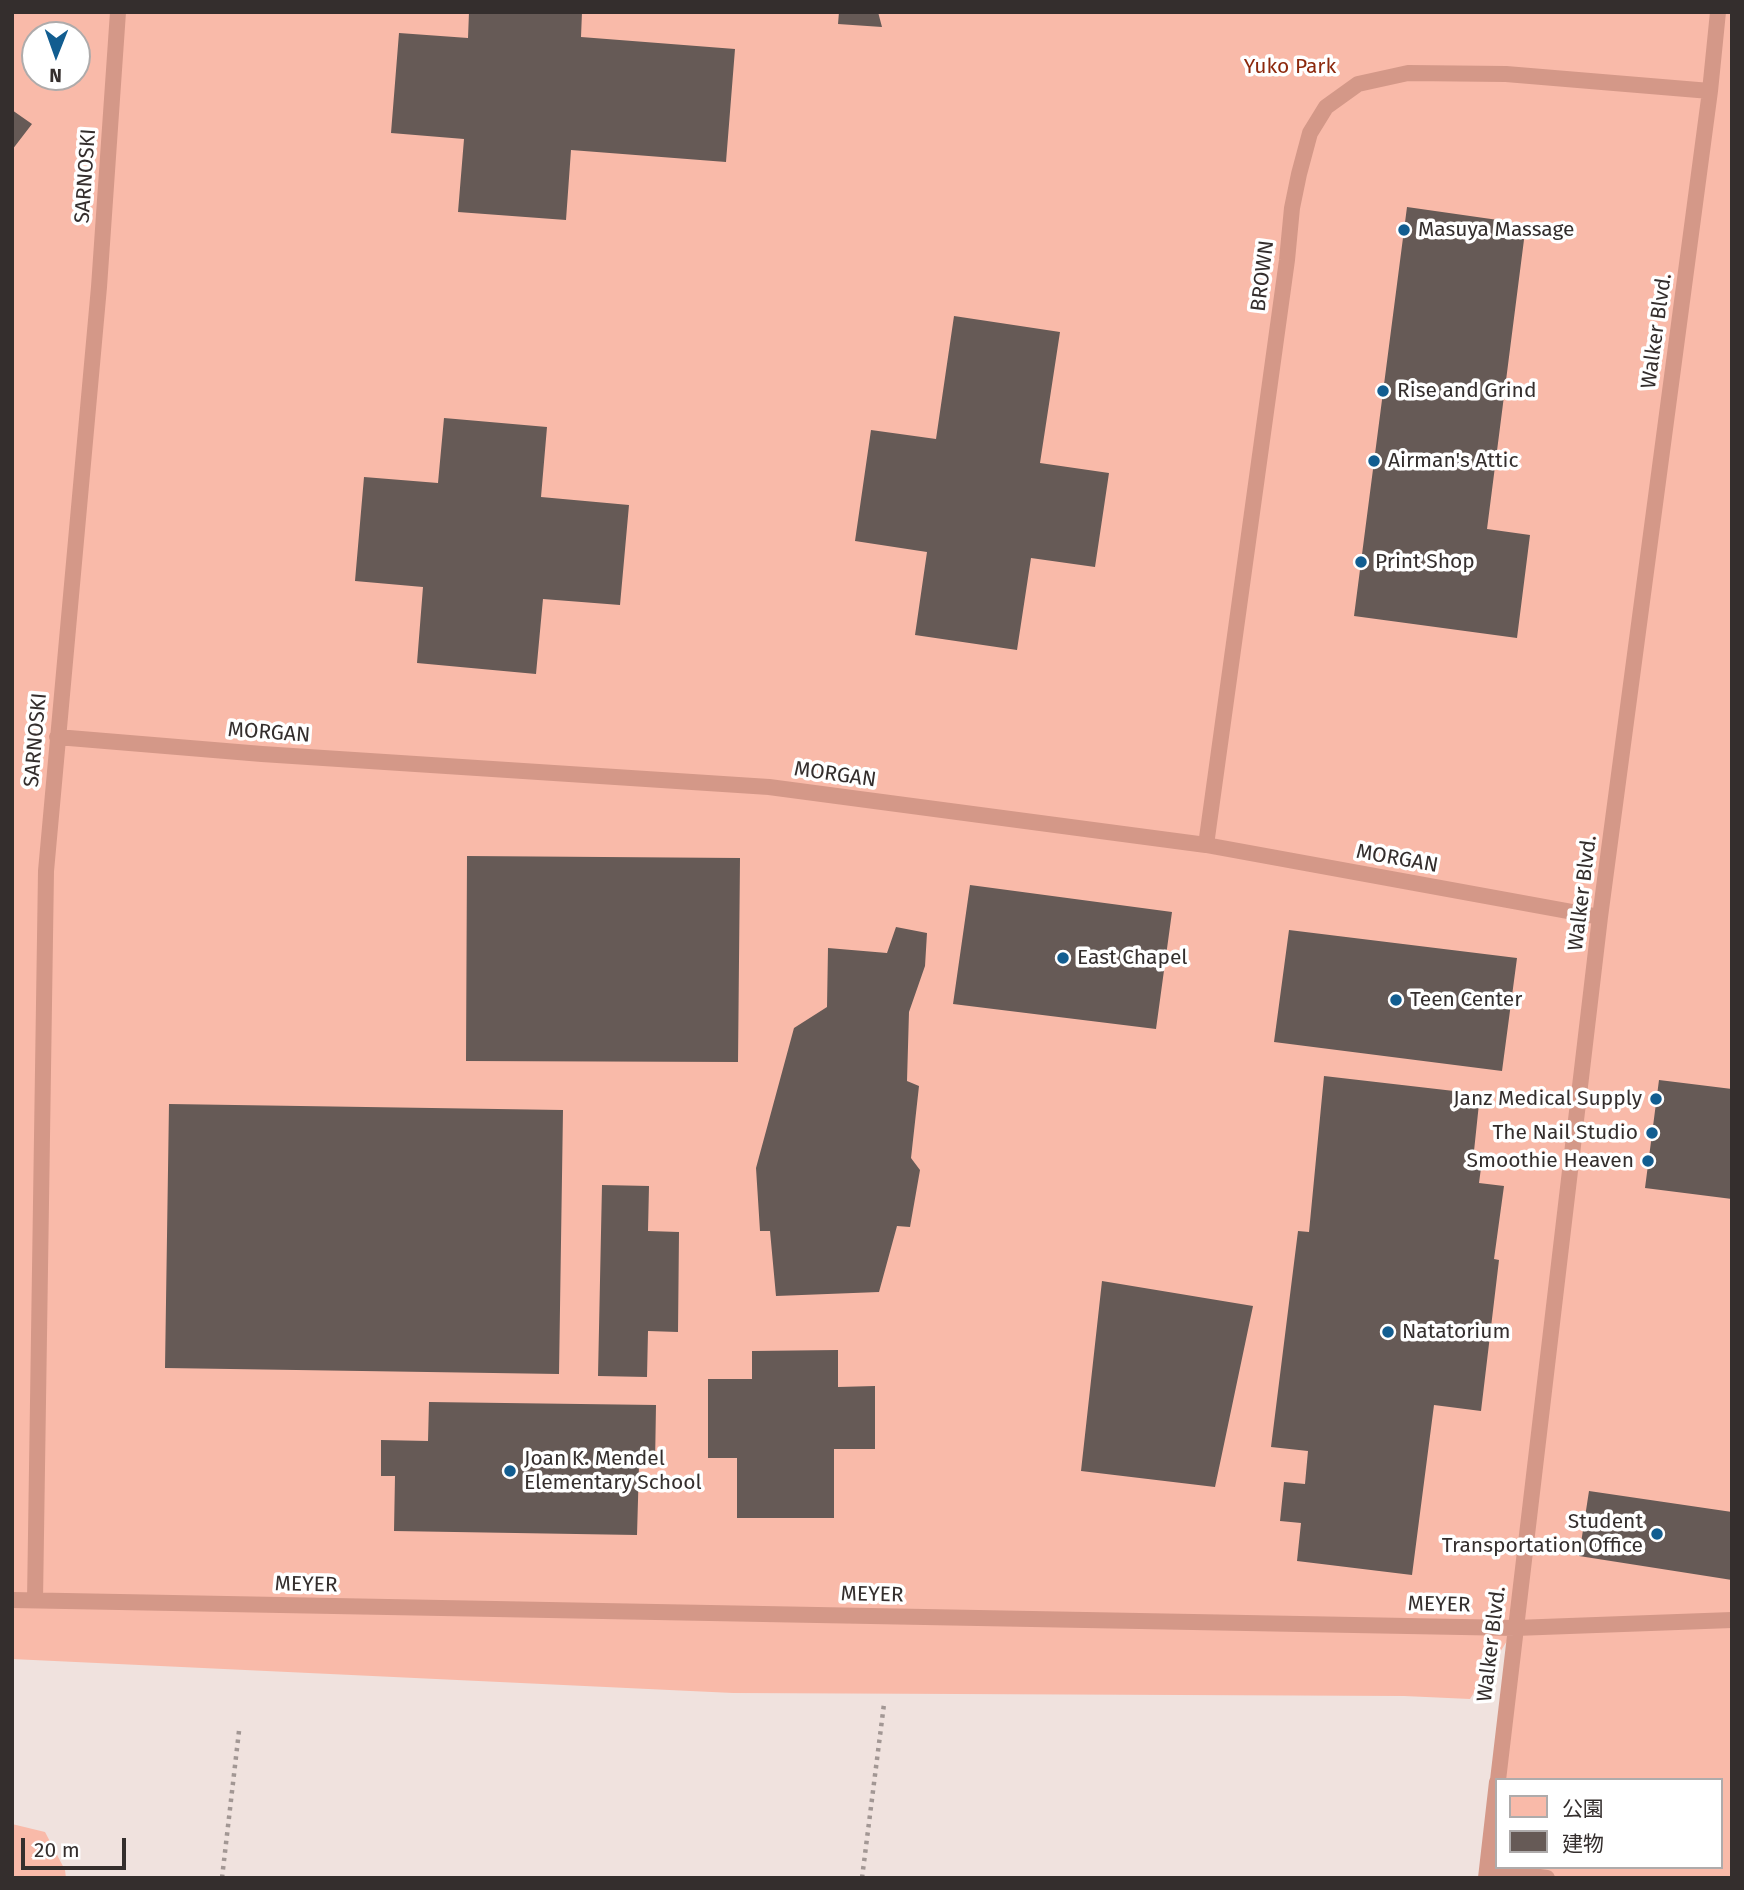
<!DOCTYPE html>
<meta charset="utf-8">
<style>
body{margin:0}
#map{position:relative;width:1744px;height:1890px;overflow:hidden;background:#f0e2de;font-family:"Fira Sans","Noto Sans JP",sans-serif}
canvas{display:block}
.frame{position:absolute;inset:0;border:14px solid #342e2d;pointer-events:none}
.legend{position:absolute;left:1495px;top:1778px;width:228px;height:91px;box-sizing:border-box;background:#fff;border:2px solid #aeabab;margin:0;padding:9px 12px;list-style:none;font-size:21px;color:#342e2d}
.legend li{display:flex;align-items:center;gap:14px;height:35px}
.legend b{width:35px;border:2px solid #aeabab}
.north{position:absolute;left:21px;top:21px;width:70px;height:70px;box-sizing:border-box;background:#fff;border:2px solid #aeabab;border-radius:50%;rotate:181deg;font-size:19px;font-weight:700;line-height:28px;text-align:center;color:#342e2d}
.north::after{content:'';display:block;margin:auto;width:24px;height:32px;background:#125d90;clip-path:polygon(50% 0,100% 100%,50% 72%,0 100%)}
.scale{position:absolute;left:21px;top:1838px;width:105px;height:32px;box-sizing:border-box;border:4px solid #342e2d;border-top:0;padding-left:9px;font-size:21px;line-height:24px;white-space:nowrap;color:#342e2d;-webkit-text-stroke:5px #fff;paint-order:stroke}
</style>
<div id="map">
<canvas width="1744" height="1890"></canvas>
<div class="frame"></div>
<ul class="legend">
<li><b style="height:19px;background:#f9baa9"></b>公園</li>
<li><b style="height:19px;background:#665a56"></b>建物</li>
</ul>
<div class="north">N</div>
<div class="scale">20 m</div>
</div>
<script>
const context = document.querySelector('canvas').getContext('2d');
context.lineJoin = 'round';
function paint(path, color) {
  context.fillStyle = color;
  context.fill(path, 'evenodd');
}
function toPath(rows) {
  const path = new Path2D();
  for (const r of rows) {
    path.moveTo(r[0], r[1]);
    for (let i = 2; i < r.length; i += 2) path.lineTo(r[i], r[i + 1]);
  }
  return path;
}
function strokePath(path, color, width, dash) {
  context.strokeStyle = color;
  context.lineWidth = width;
  context.lineCap = dash ? 'butt' : 'round';
  context.setLineDash(dash || []);
  context.stroke(path);
}
function write(font, color, halo, rows, align = 'center') {
  context.font = font + ' "Fira Sans",sans-serif';
  context.lineWidth = 7;
  context.setLineDash([]);
  context.textBaseline = 'middle';
  context.strokeStyle = halo;
  context.fillStyle = color;
  for (const [text, x, y, turn = 0] of rows) {
    context.save();
    context.translate(x, y);
    context.rotate((+turn || 0) * Math.PI / 180);
    context.textAlign = isNaN(turn) ? turn : align;
    if (halo) context.strokeText(text, 0, 0);
    context.fillText(text, 0, 0);
    context.restore();
  }
}
const green = toPath([
 [12,12,1732,12,1732,1878,1486,1878,1514,1630,1470,1699,1404,1696,733,1693,12,1659],
 [35,35,77,35,77,77,35,77],
 [1497,1780,1721,1780,1721,1867,1497,1867],
 [12,1824,45,1832,65,1870,66,1878,12,1878]
]);
const building = toPath([
 [469,12,582,12,581,37,735,49,726,162,571,150,566,220,458,212,464,139,391,133,399,33,468,38],
 [839,12,878,12,882,27,838,24],
 [12,110,32,124,12,150],
 [1407,207,1526,224,1487,529,1530,535,1517,638,1354,616],
 [954,316,1060,332,1040,463,1109,473,1095,567,1031,558,1017,650,915,635,927,552,855,541,871,430,936,439],
 [444,418,547,427,541,497,629,505,620,605,543,599,536,674,417,663,423,587,355,581,364,477,438,483],
 [467,856,740,858,738,1062,466,1061],
 [970,885,1172,912,1156,1029,953,1004],
 [896,927,927,933,925,966,909,1012,907,1081,919,1086,911,1158,920,1170,910,1227,897,1226,879,1292,776,1296,770,1231,760,1231,756,1168,794,1028,827,1007,828,948,887,953],
 [1289,930,1517,958,1502,1071,1274,1042],
 [1324,1076,1480,1094,1474,1151,1483,1153,1479,1183,1504,1186,1494,1259,1499,1260,1481,1411,1434,1405,1412,1575,1297,1561,1301,1523,1280,1521,1284,1482,1305,1484,1308,1451,1271,1447,1298,1231,1309,1232],
 [1659,1080,1732,1089,1732,1199,1645,1188],
 [169,1104,563,1110,559,1374,165,1368],
 [602,1185,649,1186,648,1231,679,1232,678,1332,648,1331,647,1377,598,1376],
 [1102,1281,1253,1306,1215,1487,1081,1471],
 [838,1350,838,1387,875,1386,875,1449,834,1449,834,1518,737,1518,737,1458,708,1458,708,1379,752,1379,752,1351],
 [429,1402,656,1405,655,1465,639,1465,637,1535,394,1531,395,1476,381,1476,381,1440,428,1441],
 [1589,1491,1732,1512,1732,1580,1579,1556]
]);
const path = toPath([
 [222,1878,239,1731],
 [862,1878,884,1704]
]);
const lane = toPath([
 [57,737,262,754,769,787,1206,845,1600,917],
 [1206,845,1287,260,1292,208,1299,174,1310,133,1326,107,1358,84,1408,73,1506,74,1710,91],
 [12,1600,1515,1628,1732,1620],
 [35,1600,46,871,99,287,118,12],
 [1498,1780,1600,917,1710,91,1718,12],
 [1487,1870,1547,1878],
 [1486,1878,1497,1782]
]);
const markers = [
 [1404,230,7,"#125d90"],
 [1383,391,7,"#125d90"],
 [1374,461,7,"#125d90"],
 [1361,562,7,"#125d90"],
 [1063,958,7,"#125d90"],
 [1396,1000,7,"#125d90"],
 [1656,1099,7,"#125d90"],
 [1652,1133,7,"#125d90"],
 [1648,1161,7,"#125d90"],
 [1388,1332,7,"#125d90"],
 [510,1471,7,"#125d90"],
 [1657,1534,7,"#125d90"]
];
const parkNames = [
 ["Yuko Park",1290,67]
];
const streetNames = [
 ["SARNOSKI",86,176,-86],
 ["BROWN",1263,276,-83],
 ["Walker Blvd.",1657,331,-82],
 ["MORGAN",269,733,4],
 ["SARNOSKI",36,740,-85],
 ["MORGAN",835,775,8],
 ["MORGAN",1397,859,10],
 ["Walker Blvd.",1583,893,-83],
 ["MEYER",306,1585,1],
 ["MEYER",872,1595,1],
 ["MEYER",1439,1605,1],
 ["Walker Blvd.",1492,1644,-83]
];
const poiNames = [
 ["Masuya Massage",1418,230],
 ["Rise and Grind",1397,391],
 ["Airman's Attic",1388,461],
 ["Print Shop",1375,562],
 ["East Chapel",1077,958],
 ["Teen Center",1410,1000],
 ["Janz Medical Supply",1642,1099,"right"],
 ["The Nail Studio",1638,1133,"right"],
 ["Smoothie Heaven",1634,1161,"right"],
 ["Natatorium",1402,1332],
 ["Joan K. Mendel",524,1459],
 ["Elementary School",524,1483],
 ["Student",1643,1522,"right"],
 ["Transportation Office",1643,1546,"right"]
];
paint(green, '#f9baa9');
paint(building, '#665a56');
strokePath(path, '#a29794', 4.5, [3.5, 5]);
strokePath(lane, '#d49888', 16);
for (const [x, y, r, color] of markers) {
  const dot = new Path2D();
  dot.arc(x, y, r, 0, 2 * Math.PI);
  context.fillStyle = color;
  context.fill(dot);
  strokePath(dot, '#fff', 2.5);
}
write('21px', '#8d290d', '#fff', parkNames);
write('21px', '#342e2d', '#fff', streetNames);
write('21px', '#342e2d', '#fff', poiNames, 'left');
</script>
